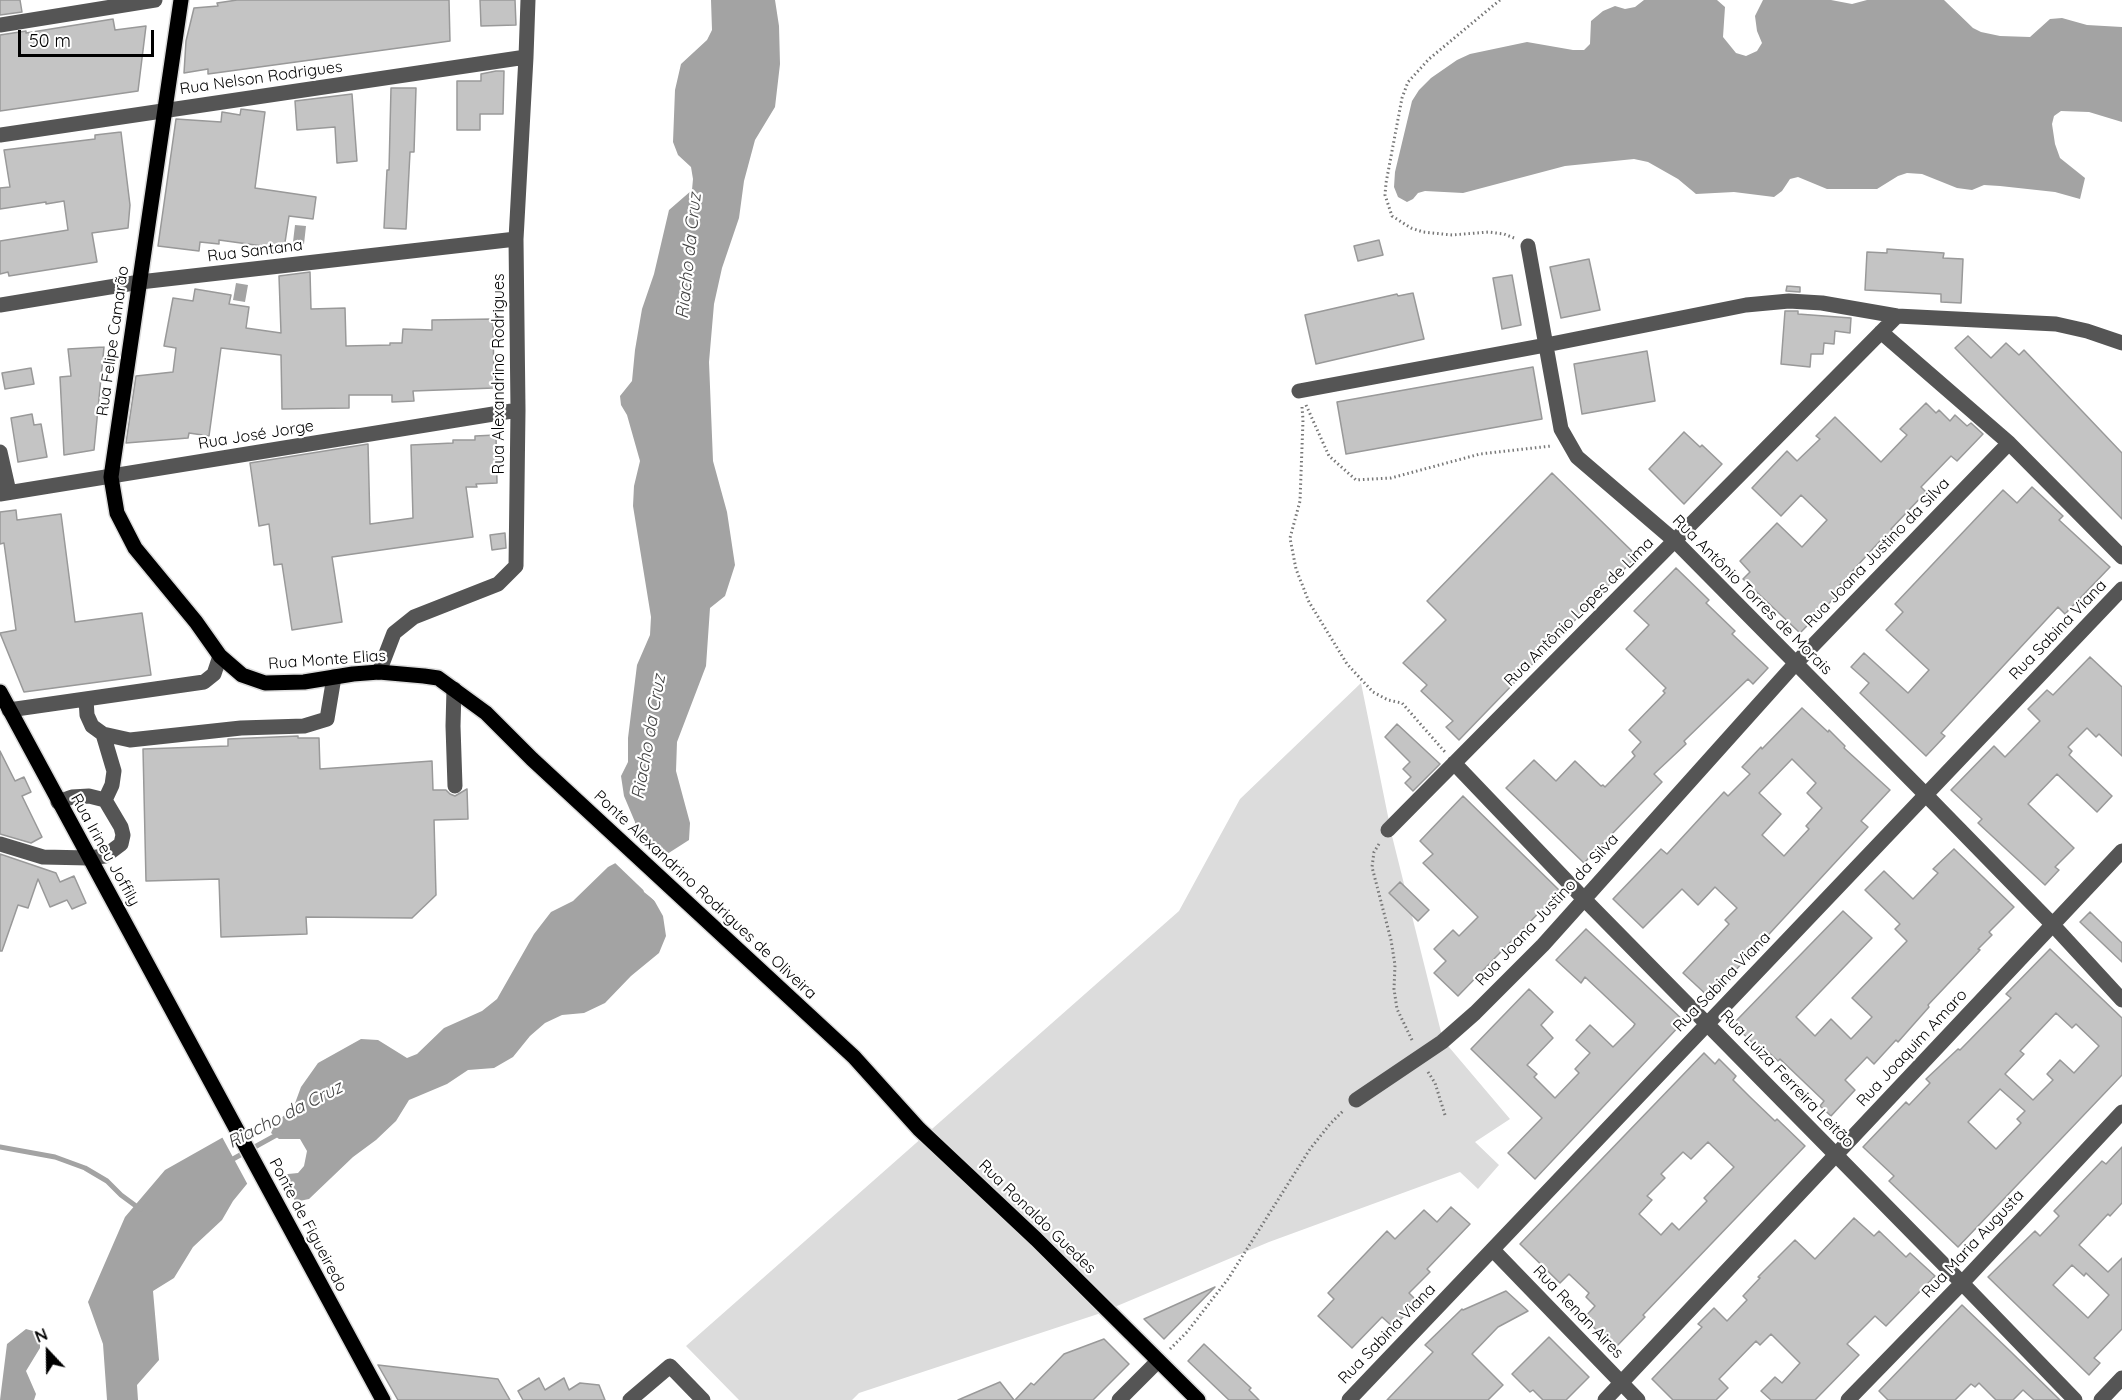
<!DOCTYPE html>
<meta charset="utf-8">
<style>
body{margin:0}
#map{position:relative;width:2122px;height:1400px;overflow:hidden;background:#fff;font-family:Quicksand,sans-serif}
canvas{display:block}
.north{position:absolute;left:18px;top:1322px;width:60px;height:60px;-webkit-text-stroke:4px #fff;paint-order:stroke;rotate:338deg;font-size:16px;font-weight:700;line-height:24px;text-align:center;color:#000}
.north::after{content:'';display:block;margin:auto;width:21px;height:27px;background:#000;clip-path:polygon(50% 0,100% 100%,50% 72%,0 100%)}
.scale{position:absolute;left:18px;top:30px;width:136px;height:27px;box-sizing:border-box;border:3px solid #000;border-top:0;padding-left:8px;font-size:18px;line-height:21px;white-space:nowrap;color:#000;-webkit-text-stroke:4px #fff;paint-order:stroke}
</style>
<div id="map">
<canvas width="2122" height="1400"></canvas>
<div class="north">N</div>
<div class="scale">50 m</div>
</div>
<script>
const context = document.querySelector('canvas').getContext('2d');
context.lineJoin = 'round';
function paint(path, color) {
  context.fillStyle = color;
  context.fill(path, 'evenodd');
}
function toPath(rows) {
  const path = new Path2D();
  for (const r of rows) {
    path.moveTo(r[0], r[1]);
    for (let i = 2; i < r.length; i += 2) path.lineTo(r[i], r[i + 1]);
  }
  return path;
}
function strokePath(path, color, width, dash) {
  context.strokeStyle = color;
  context.lineWidth = width;
  context.lineCap = dash ? 'butt' : 'round';
  context.setLineDash(dash || []);
  context.stroke(path);
}
function write(font, color, halo, rows, align = 'center') {
  context.font = font + ' Quicksand,sans-serif';
  context.lineWidth = 4.5;
  context.setLineDash([]);
  context.textBaseline = 'middle';
  context.strokeStyle = halo;
  context.fillStyle = color;
  for (const [text, x, y, turn = 0] of rows) {
    context.save();
    context.translate(x, y);
    context.rotate((+turn || 0) * Math.PI / 180);
    context.textAlign = isNaN(turn) ? turn : align;
    if (halo) context.strokeText(text, 0, 0);
    context.fillText(text, 0, 0);
    context.restore();
  }
}
const green = toPath([
 [1361,683,1392,836,1443,1040,1510,1119,1475,1142,1499,1165,1478,1189,1460,1172,1269,1242,1098,1314,859,1393,852,1400,739,1400,686,1346,1179,911,1240,799]
]);
const water = toPath([
 [711,0,775,0,779,26,780,64,775,107,755,140,744,181,739,218,722,268,714,304,709,362,713,461,727,512,735,565,725,596,710,608,706,666,677,742,676,771,690,823,689,840,639,872,644,892,654,900,663,916,666,936,659,953,631,976,605,1003,584,1013,562,1015,545,1023,530,1036,513,1057,494,1068,468,1070,447,1084,409,1100,396,1121,376,1140,353,1157,309,1199,285,1204,268,1176,298,1173,304,1166,307,1151,300,1139,279,1139,271,1133,275,1124,294,1106,301,1087,318,1063,361,1039,378,1040,407,1058,417,1054,444,1028,482,1011,497,999,534,934,551,912,573,901,608,867,625,858,635,839,635,822,624,796,621,776,628,762,628,738,637,665,650,635,651,617,633,506,634,486,640,461,627,415,621,405,620,396,632,381,635,350,642,309,654,274,669,210,692,190,693,179,691,167,678,155,673,142,675,90,681,64,707,40,712,30],
 [1644,0,1717,0,1725,7,1723,37,1736,53,1746,56,1757,51,1762,43,1757,31,1755,16,1763,0,1831,0,1852,4,1867,0,1944,0,1973,28,1981,32,2000,36,2030,37,2050,19,2062,18,2087,25,2122,27,2122,122,2089,112,2061,111,2054,116,2052,124,2055,144,2060,158,2085,178,2080,199,2055,192,2000,186,1984,185,1972,190,1957,188,1922,174,1907,173,1898,176,1877,189,1827,189,1798,177,1790,179,1782,191,1774,197,1734,192,1696,194,1678,179,1648,162,1634,159,1565,166,1463,193,1425,191,1418,193,1413,199,1407,202,1398,197,1394,187,1395,172,1412,101,1419,90,1431,78,1457,60,1470,54,1527,42,1573,50,1584,50,1590,44,1591,21,1603,11,1615,6,1625,9,1635,7],
 [295,225,306,226,304,244,293,242],
 [236,283,248,285,245,302,233,300],
 [227,1135,251,1179,233,1201,222,1220,193,1247,174,1278,153,1291,159,1360,137,1385,138,1400,107,1400,103,1344,88,1302,125,1217,165,1170],
 [26,1329,40,1333,40,1348,26,1371,36,1394,34,1400,0,1400,7,1344]
]);
const pier = toPath([
 [632,832,663,861,643,873,646,890,657,898,661,907,613,861,622,855,632,838],
 [226,1132,230,1133,254,1178,249,1187,221,1135],
 [280,1172,297,1205,285,1207,268,1173]
]);
const stream = toPath([
 [0,1147,55,1157,85,1168,107,1181,121,1195,140,1209],
 [233,1159,280,1133]
]);
const building = toPath([
 [0,0,20,0,22,12,0,15,0,0],
 [237,0,449,0,450,41,208,74,208,69,184,73,186,41,194,8,218,6,217,3,237,0],
 [480,0,515,0,516,25,481,26,480,0],
 [113,19,115,30,146,26,138,91,0,111,0,35,26,31,26,33,113,19],
 [496,71,504,71,503,114,480,114,480,130,457,130,457,81,481,81,481,74,496,71],
 [391,88,416,88,414,152,410,152,406,229,384,228,387,170,389,170,391,88],
 [352,94,357,161,337,163,335,127,297,130,295,101,352,94],
 [241,109,265,112,255,188,316,197,313,219,289,216,284,249,219,240,219,244,200,242,199,251,158,246,176,119,221,122,222,112,240,115,241,109],
 [121,132,130,205,128,228,92,233,97,262,9,276,8,272,0,274,0,241,68,230,64,201,46,204,46,202,0,209,0,188,10,187,4,150,95,139,95,135,121,132],
 [1379,240,1383,255,1358,261,1354,246,1379,240],
 [1887,249,1944,253,1943,258,1963,259,1961,303,1941,302,1941,294,1865,290,1867,252,1887,253,1887,249],
 [1589,259,1600,310,1561,318,1550,267,1589,259],
 [310,272,311,309,345,308,346,346,390,345,390,343,402,343,403,329,432,330,432,320,493,319,494,388,413,391,414,401,392,402,392,395,349,395,349,408,282,409,281,355,221,348,209,436,189,433,188,438,126,443,136,376,173,372,176,348,164,346,173,298,193,301,195,289,231,295,229,304,249,307,246,328,281,333,279,276,310,272],
 [1512,275,1521,325,1502,329,1493,278,1512,275],
 [1787,286,1800,287,1800,292,1786,291,1787,286],
 [1413,293,1424,339,1316,364,1305,315,1397,294,1398,296,1413,293],
 [1785,311,1798,311,1798,314,1851,318,1850,333,1835,331,1834,344,1824,343,1823,354,1811,354,1810,367,1781,364,1785,311],
 [1968,336,1991,358,2006,343,2019,355,2024,350,2122,453,2122,519,1955,348,1968,336],
 [104,347,94,450,64,455,60,377,71,376,68,349,104,347],
 [1647,351,1655,401,1582,414,1574,364,1647,351],
 [1533,367,1542,419,1346,454,1337,402,1533,367],
 [31,368,34,384,5,389,2,373,31,368],
 [1926,403,1936,413,1939,410,1950,421,1955,415,1967,426,1971,423,1983,434,1957,461,1951,456,1921,487,1926,492,1891,529,1897,536,1886,547,1880,541,1836,589,1840,592,1800,633,1743,579,1750,572,1740,561,1777,523,1802,547,1827,520,1801,495,1781,516,1752,488,1787,451,1797,461,1820,439,1816,436,1835,417,1881,462,1907,435,1900,429,1926,403],
 [32,414,34,425,41,424,47,457,18,462,11,418,32,414],
 [1684,432,1700,447,1702,445,1722,464,1684,504,1649,469,1684,432],
 [496,435,497,483,476,484,477,487,466,487,473,537,332,557,342,622,292,630,282,564,274,565,269,524,259,526,250,463,368,444,370,524,413,518,411,445,453,443,453,440,475,440,475,436,496,435],
 [1552,473,1637,556,1459,740,1446,727,1453,721,1421,691,1427,685,1403,663,1446,620,1427,601,1552,473],
 [2032,487,2063,516,2059,520,2110,567,2065,614,2058,607,1941,733,1945,736,1926,756,1860,693,1869,683,1851,667,1864,653,1908,693,1929,670,1886,630,1903,612,1895,604,2003,490,2017,503,2032,487],
 [16,510,17,520,61,514,75,622,142,613,151,675,24,692,0,633,16,630,4,543,0,544,0,512,16,510],
 [505,533,506,548,492,550,490,535,505,533],
 [1676,568,1709,600,1706,603,1735,631,1732,634,1768,668,1753,684,1748,679,1684,741,1686,744,1654,774,1662,782,1584,863,1506,788,1534,760,1556,781,1575,761,1601,786,1603,785,1605,787,1635,756,1632,752,1641,742,1629,730,1665,693,1663,691,1666,688,1626,649,1649,625,1634,611,1676,568],
 [2090,657,2122,687,2122,756,2099,734,2096,737,2087,728,2068,747,2072,751,2069,755,2112,796,2097,812,2057,774,2028,804,2074,848,2055,867,2059,870,2045,885,1978,823,1982,819,1951,790,1994,746,2005,757,2040,721,2028,709,2047,690,2053,695,2090,657],
 [1802,708,1828,732,1829,730,1845,746,1844,748,1890,790,1861,821,1868,827,1710,998,1683,973,1729,924,1725,920,1737,908,1715,887,1698,905,1682,889,1643,928,1613,899,1661,849,1667,854,1724,792,1728,796,1750,774,1742,767,1761,747,1762,749,1802,708],
 [1792,759,1816,783,1807,793,1822,808,1806,826,1809,829,1784,856,1762,835,1781,814,1759,793,1792,759],
 [1397,724,1440,764,1413,791,1405,783,1411,777,1403,769,1410,762,1385,737,1397,724],
 [298,736,298,738,319,738,320,769,432,761,433,790,446,790,450,794,455,796,467,789,468,819,434,820,436,895,412,918,306,917,307,934,221,937,219,879,146,881,143,749,228,746,228,739,298,736],
 [0,751,15,781,24,777,31,792,22,796,42,837,31,843,0,834,0,751],
 [1463,796,1560,891,1458,996,1434,973,1446,961,1434,949,1453,930,1459,936,1478,917,1423,863,1433,854,1420,841,1463,796],
 [1954,849,2014,907,1989,932,1992,935,1978,949,1980,950,1928,1005,1929,1007,1898,1042,1896,1040,1874,1064,1867,1057,1845,1080,1855,1090,1831,1116,1820,1106,1824,1101,1780,1059,1778,1061,1760,1044,1757,1047,1733,1024,1843,911,1872,938,1796,1017,1815,1036,1831,1019,1851,1039,1872,1017,1852,998,1907,941,1895,929,1900,924,1865,890,1884,871,1913,899,1938,873,1933,869,1954,849],
 [0,854,56,873,60,882,74,876,86,903,72,909,67,900,50,907,38,879,28,908,18,905,2,951,0,951,0,854],
 [1400,882,1429,910,1418,921,1389,893,1400,882],
 [2090,912,2122,943,2122,962,2080,922,2090,912],
 [1586,929,1684,1021,1535,1179,1508,1153,1542,1118,1471,1049,1529,989,1553,1012,1541,1025,1553,1038,1527,1065,1537,1074,1534,1077,1555,1098,1579,1073,1575,1069,1590,1053,1576,1040,1590,1025,1613,1047,1633,1027,1635,1024,1585,977,1581,983,1556,960,1586,929],
 [2050,949,2122,1018,2122,1075,1958,1247,1889,1181,1894,1176,1863,1147,1906,1102,1909,1105,1930,1083,1926,1079,1958,1049,1960,1050,2011,998,2006,994,2050,949],
 [2056,1013,2072,1028,2076,1024,2099,1046,2074,1073,2060,1060,2047,1074,2053,1080,2033,1100,2005,1074,2024,1054,2020,1051,2056,1013],
 [2000,1089,2025,1111,2017,1119,2021,1123,1996,1149,1968,1122,2000,1089],
 [1704,1053,1715,1064,1719,1059,1736,1076,1733,1080,1750,1097,1775,1121,1777,1119,1805,1146,1643,1315,1645,1317,1615,1348,1584,1318,1595,1306,1586,1297,1589,1293,1569,1274,1560,1283,1520,1244,1704,1053],
 [1708,1142,1734,1167,1704,1198,1707,1201,1679,1230,1672,1223,1661,1235,1639,1214,1652,1200,1647,1196,1665,1178,1661,1174,1683,1152,1691,1159,1708,1142],
 [2122,1147,2122,1203,2110,1216,2108,1214,2079,1245,2108,1272,2122,1258,2122,1329,2094,1358,2100,1363,2089,1375,1988,1277,2035,1231,2040,1236,2059,1216,2054,1211,2102,1161,2106,1164,2122,1147],
 [2072,1265,2084,1276,2086,1273,2109,1295,2088,1318,2053,1285,2072,1265],
 [1451,1207,1470,1224,1427,1269,1430,1272,1409,1293,1418,1302,1393,1327,1382,1317,1352,1348,1318,1316,1334,1299,1328,1293,1387,1231,1395,1239,1424,1210,1437,1222,1451,1207],
 [1854,1218,1874,1236,1879,1231,1906,1257,1910,1253,1935,1276,1886,1326,1875,1316,1847,1344,1859,1355,1815,1400,1771,1400,1761,1391,1775,1377,1782,1383,1800,1363,1771,1334,1760,1345,1756,1341,1719,1379,1728,1388,1716,1400,1673,1400,1652,1379,1702,1327,1698,1324,1714,1308,1727,1321,1747,1300,1743,1296,1760,1278,1758,1277,1795,1240,1815,1259,1854,1218],
 [1215,1287,1164,1339,1144,1319,1215,1287],
 [1506,1291,1528,1311,1498,1327,1472,1354,1503,1385,1488,1400,1387,1400,1433,1352,1425,1345,1462,1309,1463,1310,1506,1291],
 [1962,1305,2010,1351,2060,1400,2034,1400,2023,1390,2013,1400,1996,1400,1979,1383,1975,1387,1971,1384,1955,1400,1888,1400,1879,1391,1962,1305],
 [1549,1337,1589,1377,1566,1400,1543,1400,1533,1390,1530,1392,1512,1374,1549,1337],
 [1104,1339,1129,1364,1093,1400,1015,1400,1031,1383,1034,1385,1064,1354,1104,1339],
 [1204,1344,1251,1388,1249,1390,1259,1400,1229,1400,1188,1361,1204,1344],
 [378,1365,498,1379,510,1400,398,1400,378,1365],
 [539,1378,545,1390,564,1378,569,1390,580,1383,599,1385,605,1400,523,1400,518,1391,539,1378],
 [1000,1382,1014,1400,958,1400,1000,1382]
]);
const path = toPath([
 [1500,0,1429,59,1408,82,1402,98,1386,183,1385,195,1392,216,1411,228,1423,232,1452,235,1488,232,1504,234,1514,238],
 [1306,405,1329,456,1356,480,1391,478,1480,454,1551,446],
 [1302,407,1303,420,1300,501,1290,538,1296,569,1309,602,1347,664,1373,692,1388,700,1402,703,1445,752],
 [1379,844,1374,852,1372,867,1391,940,1395,965,1394,989,1397,1009,1413,1042],
 [1428,1072,1435,1083,1445,1115],
 [1170,1349,1187,1332,1228,1279,1310,1149,1330,1124,1344,1110]
]);
const minor = toPath([
 [0,25,155,0],
 [0,135,526,57],
 [1528,246,1561,429,1577,457,1675,541,1925,794,2053,925,2122,1000],
 [0,305,140,282,516,239],
 [1881,332,2009,443,2122,557],
 [1299,391,1546,345,1746,305,1789,301,1822,303,1897,316,2056,324,2087,331,2122,343],
 [0,452,9,492],
 [0,494,518,410],
 [379,672,394,633,414,617,498,584,516,566,518,410,516,239,526,57,528,0],
 [454,689,453,726,455,786],
 [86,699,87,715,92,726,103,734,130,740,241,728,304,726,327,719,334,677],
 [9,710,204,682,214,674,220,656],
 [103,734,114,771,112,785,105,800],
 [1454,763,1584,899,1962,1283,2075,1400],
 [1388,830,1897,316],
 [0,844,43,857,89,858,105,856,121,844,123,835,121,827,105,800,89,796,72,797,58,802],
 [1356,1100,1442,1042,1475,1013,1543,945,1795,664,2009,443],
 [1493,1250,1638,1400],
 [630,1400,670,1366,703,1400],
 [1119,1400,1158,1361],
 [1349,1400,2122,589],
 [1605,1400,2122,851],
 [1848,1400,1962,1283,2122,1112],
 [2101,1400,2122,1378]
]);
const major = toPath([
 [181,0,111,477,117,513,135,548,196,622,220,656,242,675,265,683,304,682,353,674,379,672,424,676,438,678,486,713,532,759,854,1057,919,1129,1036,1239,1198,1400],
 [0,692,383,1400]
]);
const streetNames = [
 ["Rua Nelson Rodrigues",261,78,-8],
 ["Rua Santana",255,251,-7],
 ["Rua Felipe Camarão",113,341,-82],
 ["Rua Alexandrino Rodrigues",499,374,-90],
 ["Rua José Jorge",256,435,-9],
 ["Rua Joana Justino da Silva",1877,553,-46],
 ["Rua Antônio Torres de Morais",1752,595,45],
 ["Rua Antônio Lopes de Lima",1579,612,-45],
 ["Rua Sabina Viana",2058,630,-46],
 ["Rua Monte Elias",327,660,-4],
 ["Rua Irineu Joffily",105,850,61],
 ["Ponte Alexandrino Rodrigues de Oliveira",705,895,43],
 ["Rua Joana Justino da Silva",1547,910,-47],
 ["Rua Sabina Viana",1722,982,-46],
 ["Rua Joaquim Amaro",1912,1048,-47],
 ["Rua Luiza Ferreira Leitão",1787,1079,46],
 ["Rua Ronaldo Guedes",1037,1217,44],
 ["Ponte de Figueiredo",308,1225,62],
 ["Rua Maria Augusta",1973,1244,-47],
 ["Rua Renan Aires",1578,1312,46],
 ["Rua Sabina Viana",1387,1334,-46]
];
const waterNames = [
 ["Riacho da Cruz",689,256,-84],
 ["Riacho da Cruz",649,737,-80],
 ["Riacho da Cruz",285,1115,-27]
];
paint(green, '#dcdcdc');
paint(water, '#a3a3a3');
paint(pier, '#fff');
strokePath(stream, '#a3a3a3', 5);
paint(building, '#c4c4c4');
strokePath(building, '#999', 1.5);
strokePath(major, '#dbdbdb', 18);
strokePath(path, '#777', 3, [1.5, 3]);
strokePath(minor, '#555', 15);
strokePath(major, '#000', 15);
write('16px', '#000', '#fff', streetNames);
write('italic 18px', '#444', '#fff', waterNames);
</script>
